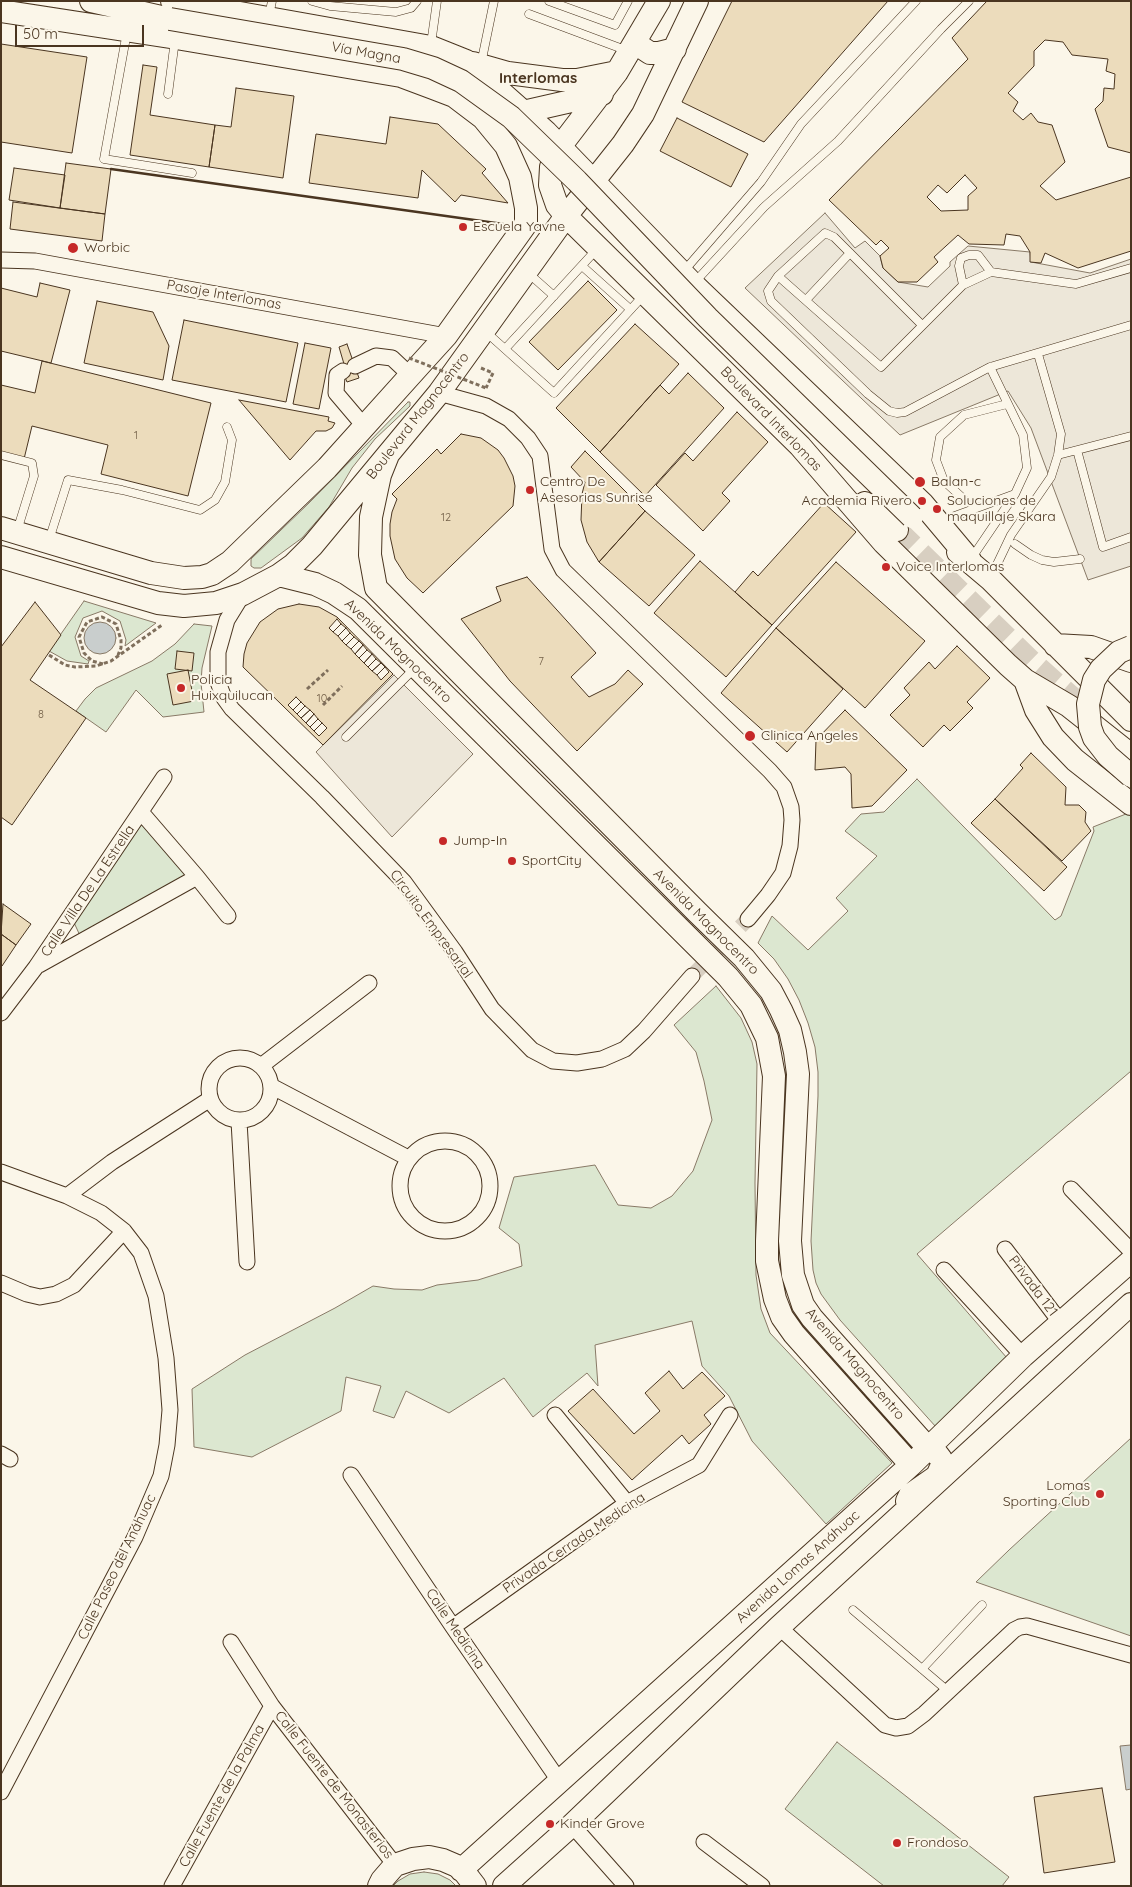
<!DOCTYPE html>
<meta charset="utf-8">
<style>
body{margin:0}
#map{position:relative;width:1132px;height:1887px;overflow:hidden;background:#fbf6e9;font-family:Quicksand,sans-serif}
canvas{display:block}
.frame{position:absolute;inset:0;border:2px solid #4a3520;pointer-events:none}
.scale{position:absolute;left:15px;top:25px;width:129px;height:22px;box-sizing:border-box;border:2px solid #4a3520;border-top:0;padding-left:6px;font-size:15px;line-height:18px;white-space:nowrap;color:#4a3520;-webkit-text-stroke:4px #fbf6e9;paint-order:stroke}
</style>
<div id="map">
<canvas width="1132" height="1887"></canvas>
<div class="frame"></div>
<div class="scale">50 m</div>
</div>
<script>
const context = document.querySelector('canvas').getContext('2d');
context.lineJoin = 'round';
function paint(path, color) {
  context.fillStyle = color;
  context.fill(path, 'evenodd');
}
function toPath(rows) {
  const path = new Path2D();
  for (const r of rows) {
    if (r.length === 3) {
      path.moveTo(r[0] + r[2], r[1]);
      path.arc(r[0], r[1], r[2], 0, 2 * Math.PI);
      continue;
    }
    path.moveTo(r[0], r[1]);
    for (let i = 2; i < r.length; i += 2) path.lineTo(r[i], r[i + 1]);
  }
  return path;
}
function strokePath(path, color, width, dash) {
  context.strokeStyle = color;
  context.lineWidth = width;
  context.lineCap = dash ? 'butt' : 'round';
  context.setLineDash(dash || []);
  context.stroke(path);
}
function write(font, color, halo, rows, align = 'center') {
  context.font = font + ' Quicksand,sans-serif';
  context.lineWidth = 4;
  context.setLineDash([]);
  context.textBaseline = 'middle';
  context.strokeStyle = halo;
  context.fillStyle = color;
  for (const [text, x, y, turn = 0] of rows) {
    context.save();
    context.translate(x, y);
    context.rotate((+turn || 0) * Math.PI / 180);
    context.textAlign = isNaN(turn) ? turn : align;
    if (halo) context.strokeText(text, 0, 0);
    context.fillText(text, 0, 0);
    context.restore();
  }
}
const green = toPath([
 [408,402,410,402,410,406,375,439,352,468,329,507,302,538,261,568,254,568,251,566,251,559,309,503,408,402],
 [84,601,156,623,125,646,126,640,120,621,102,611,83,618,75,637,81,656,89,661,88,664,67,661,49,651,84,601],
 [194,624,212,626,202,668,201,683,204,712,163,717,136,690,106,732,76,711,85,699,96,688,152,661,175,644,194,624],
 [917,779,1055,920,1061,916,1094,831,1093,827,1131,812,1131,1071,917,1254,1007,1358,936,1427,840,1320,821,1294,816,1283,813,1270,811,1241,818,1096,818,1072,815,1047,808,1023,799,1000,788,979,774,959,758,943,772,916,808,950,848,911,836,898,877,856,845,831,861,814,884,812,917,779],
 [142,812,197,877,82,940,71,916,142,812],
 [716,986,741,1018,752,1042,757,1064,755,1183,756,1275,761,1309,770,1333,892,1463,826,1524,752,1441,729,1396,702,1366,692,1321,595,1345,598,1386,587,1373,533,1417,504,1378,449,1413,406,1391,394,1418,373,1411,381,1386,346,1377,341,1411,252,1457,194,1447,192,1389,245,1355,335,1308,373,1286,394,1289,422,1290,437,1285,478,1280,522,1266,519,1244,499,1228,514,1177,595,1165,618,1205,651,1208,672,1196,693,1171,712,1120,704,1081,696,1052,674,1025,716,986],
 [1131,1438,1131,1636,976,1582,1009,1550,1131,1438],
 [837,1742,1009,1877,1002,1886,884,1886,785,1809,837,1742],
 [424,1872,438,1874,450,1880,456,1886,393,1886,398,1881,410,1874,424,1872]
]);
const parking = toPath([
 [825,213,855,248,865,241,880,256,883,268,898,282,928,287,950,266,950,262,968,246,1030,252,1031,262,1090,273,1131,259,1131,566,1088,580,1031,428,1008,391,900,435,745,288,825,213],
 [394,675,473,754,392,837,316,752,394,675]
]);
const water = toPath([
 [100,638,16],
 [1131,1745,1131,1789,1126,1790,1120,1746,1131,1745]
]);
const building = toPath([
 [732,1,888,1,764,142,682,102,732,1],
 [987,1,1131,1,1131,153,1108,147,1095,109,1103,101,1104,88,1114,89,1115,74,1106,71,1108,59,1072,55,1063,42,1045,40,1034,51,1034,66,1008,93,1018,102,1013,111,1023,120,1031,113,1038,122,1052,125,1065,162,1040,186,1056,200,1131,177,1131,251,1078,268,1045,253,1041,263,1030,262,1030,252,1020,236,1006,234,1004,245,969,244,958,235,934,257,938,262,917,282,898,282,883,268,880,256,889,248,881,240,876,245,829,200,968,59,952,38,987,1],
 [965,175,977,188,968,196,968,210,941,211,927,197,938,185,947,193,965,175],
 [1,44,87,57,72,153,1,142,1,44],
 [143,65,157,67,150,115,215,125,209,167,130,155,143,65],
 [236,88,294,96,283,178,209,167,215,125,231,127,236,88],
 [390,117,438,124,486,169,482,173,508,203,461,195,455,202,422,170,418,198,309,183,316,134,386,144,390,117],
 [677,118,748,154,731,187,660,151,677,118],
 [66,163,111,169,105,214,60,208,66,163],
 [14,168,65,175,60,208,9,200,14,168],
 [13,202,105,214,102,241,10,229,13,202],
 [588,281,617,310,558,370,529,342,588,281],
 [40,283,70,290,51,363,1,351,1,288,37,297,40,283],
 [97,301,153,312,169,346,163,380,84,363,97,301],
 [184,320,298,343,286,402,172,380,184,320],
 [635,324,679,364,600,452,556,408,635,324],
 [305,343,331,348,319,409,293,404,305,343],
 [347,344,359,378,347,382,340,365,344,364,339,347,347,344],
 [42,361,211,403,188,496,101,474,108,445,32,426,24,459,1,453,1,385,35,393,42,361],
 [688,373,724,408,645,496,600,452,660,385,669,394,688,373],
 [239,400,329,417,328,421,335,423,332,428,326,431,316,431,290,460,239,400],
 [737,412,768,442,722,493,730,501,703,531,656,485,685,453,693,461,737,412],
 [461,434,481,438,498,450,504,458,513,476,515,486,513,506,423,593,407,578,395,559,390,536,390,524,392,512,397,499,392,494,437,449,441,454,461,434],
 [585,451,645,511,599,562,587,542,581,520,582,494,585,482,571,467,585,451],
 [824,503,856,532,772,625,735,592,753,571,758,576,824,503],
 [645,511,695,555,649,606,599,562,645,511],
 [700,561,772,625,726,677,654,613,700,561],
 [836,562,925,641,865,708,776,628,836,562],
 [527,577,596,653,571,677,589,697,615,684,628,670,643,684,577,751,510,681,461,619,501,601,496,587,527,577],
 [35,602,61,635,30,680,86,718,12,825,1,817,1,647,35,602],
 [299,604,319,607,337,617,393,674,323,745,243,667,244,654,247,643,260,622,278,609,299,604],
 [337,619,341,624,333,632,329,628,337,619],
 [341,624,346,628,338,636,333,632,341,624],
 [346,628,350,633,342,641,338,636,346,628],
 [776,628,843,689,787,752,721,693,776,628],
 [350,633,354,637,346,645,342,641,350,633],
 [354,637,359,641,351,649,346,645,354,637],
 [359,641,363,645,355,654,351,649,359,641],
 [363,645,367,650,359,658,355,654,363,645],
 [957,646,990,678,967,702,973,708,950,731,944,725,923,747,890,715,910,695,904,688,929,662,935,669,957,646],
 [367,650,372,654,364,663,359,658,367,650],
 [177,651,194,653,192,671,175,669,177,651],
 [372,654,376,659,368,667,364,663,372,654],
 [376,659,381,663,372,671,368,667,376,659],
 [381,663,385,667,377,675,372,671,381,663],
 [385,667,389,672,381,680,377,675,385,667],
 [188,670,194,701,173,705,167,674,188,670],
 [296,697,301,702,293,710,288,705,296,697],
 [301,702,305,706,297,714,293,710,301,702],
 [305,706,310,710,301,718,297,714,305,706],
 [310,710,314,714,306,723,301,718,310,710],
 [845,710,907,770,872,806,852,808,851,774,845,767,815,770,816,740,845,710],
 [314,714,318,719,310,727,306,723,314,714],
 [318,719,322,723,314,731,310,727,318,719],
 [322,723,327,728,319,736,314,731,322,723],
 [1031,753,1066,787,1065,805,1079,805,1086,812,1085,822,1091,831,1062,861,995,799,1023,768,1020,765,1031,753],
 [995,799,1067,867,1044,891,971,823,995,799],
 [3,904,31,924,16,945,1,934,3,904],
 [1,934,16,945,2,966,1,965,1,934],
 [669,1371,683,1389,702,1372,725,1396,704,1415,711,1424,689,1444,682,1435,632,1480,568,1411,593,1389,634,1434,660,1411,645,1393,669,1371],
 [1102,1788,1115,1862,1044,1873,1034,1797,1102,1788]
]);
const streetTunnel = toPath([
 [692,976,748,919]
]);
const secondaryTunnel = toPath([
 [897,530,1032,662,1083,707]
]);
const path = toPath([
 [481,368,493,373,486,388],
 [49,655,65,665,75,667,96,666,111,661,162,625],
 [103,664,92,661,84,653,79,637,87,622,102,617,116,624,121,640,121,648,118,655],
 [307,689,328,670],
 [323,705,342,686]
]);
const lane = toPath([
 [312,1,330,6,396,12,411,8,417,1],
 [549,1,615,25,628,1],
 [529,14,628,51],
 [269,16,272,1],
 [127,32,104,159,192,173],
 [431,44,437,1],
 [481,64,494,1],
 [168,94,175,40],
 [582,266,630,309],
 [684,271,761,182,801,124,916,1],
 [527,272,554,296],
 [778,276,825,233,834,237,922,325],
 [695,282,764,207,838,141,941,29,969,1],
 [963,285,959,266,961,258,969,255,978,255,991,272],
 [806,300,850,253],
 [486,332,554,393,643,296],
 [505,349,597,249],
 [990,367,905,412,897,413,889,411,868,394,771,301,768,291,778,276,881,367,963,285,991,272,1076,284,1131,268],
 [1077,450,1103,547,1131,537],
 [1,455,32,463,34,476,17,531],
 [1058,455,1131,436],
 [966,501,944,481,936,460,940,437,964,415,1007,404],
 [941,521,1015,494,1027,468,1023,435,990,367,1131,325],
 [49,540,68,480,122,490,200,510,215,500,225,482,232,440,227,427],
 [1015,544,1031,555,1042,560,1054,562,1080,559],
 [971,559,1015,494],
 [991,577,1011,535,1051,477,1058,455,1061,434,1038,354],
 [346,737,415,668],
 [853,1610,949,1692],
 [922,1669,982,1605]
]);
const street = toPath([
 [1,260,35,261,446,336],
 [355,366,376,356,392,358,410,375],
 [343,371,337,375,336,393,364,426],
 [439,393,486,406,509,419,528,438,540,456,552,549,563,570,770,771,784,787,791,807,792,820,790,846,783,873,768,895,748,919],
 [243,594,227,620,218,652,218,682,224,698,232,709,322,797,404,882,455,952,492,1009,532,1050,553,1061,577,1063,602,1059,625,1049,644,1031,692,976],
 [141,812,197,877,228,916],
 [39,965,197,877],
 [1,1013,36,967,164,777],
 [240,1089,31],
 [261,1066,369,983],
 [271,1086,408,1158],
 [239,1121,247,1262],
 [445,1186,45],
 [1,1172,67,1196,101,1213,124,1231,141,1253,156,1296,166,1358,170,1410,167,1445,161,1476,135,1537,1,1792],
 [1071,1189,1131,1251],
 [67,1196,112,1162,210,1099],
 [1005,1249,1061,1323],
 [944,1270,1023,1356],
 [1,1283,27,1294,40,1297,56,1294,74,1285,124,1231],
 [555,1415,627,1503],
 [1,1454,10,1459],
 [351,1475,453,1627,560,1782],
 [453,1627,627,1503,699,1465,730,1415],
 [779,1627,885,1725,896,1728,908,1726,924,1714,1014,1630,1020,1627,1027,1626,1131,1655],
 [231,1642,272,1706,395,1865],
 [572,1825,626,1886],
 [704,1842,762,1886],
 [172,1886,272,1706]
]);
const secondary = toPath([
 [91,1,170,19],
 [172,1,431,47,466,61,546,132,693,284,923,504,970,560],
 [659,1,617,72,556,152,551,167,550,185,557,205,566,216,800,446,884,543,1008,665,1025,680,1069,706,1131,755],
 [1,11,170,37,401,76,433,88,454,96,483,118,506,146,520,177,526,208,526,224,446,336,426,358,327,468,230,562,212,574,202,577,184,578,151,573,1,528],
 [635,43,650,53,659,53,675,49],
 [473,63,508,73,562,80,577,80,617,72],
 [512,110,523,112,602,94],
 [388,455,380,475,371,517,370,555,376,588,697,912,744,958,771,991,781,1010,790,1030,795,1052,798,1074,790,1241,793,1275,803,1305,812,1318,928,1448,938,1455,941,1459,942,1465,937,1476,910,1495,907,1501,909,1508],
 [865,503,897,530],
 [958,552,990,579,1131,720],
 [1,557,158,603,184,606,216,603,243,594,279,575,293,565,312,546,439,393,566,216,623,144,643,114,697,1],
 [279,575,315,584,334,593,358,609,728,977,751,1005,767,1038,774,1076,767,1241,767,1261,775,1299,782,1317,794,1334,911,1465],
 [1055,645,1091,647,1131,661],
 [1025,680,1036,710,1053,737,1075,760,1131,804],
 [461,1870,911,1465,1023,1356,1131,1261],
 [379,1886,382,1880,395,1865,413,1859,429,1857,443,1860,457,1866,465,1873,475,1886],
 [504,1886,572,1825,779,1627,1131,1304]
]);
const pathBridge = toPath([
 [409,358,486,388]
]);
const secondaryBridge = toPath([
 [170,19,403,59,433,68,461,81,511,117,577,181,708,318,912,517],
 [1131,647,1119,652,1101,669,1094,680,1088,704,1090,727,1094,738,1108,756,1131,776]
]);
const wall = toPath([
 [111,169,503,224]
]);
const markers = [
 [463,227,5,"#c62828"],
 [73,248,6,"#c62828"],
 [920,482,6,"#c62828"],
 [530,490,5,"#c62828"],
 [922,501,5,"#c62828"],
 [937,509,5,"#c62828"],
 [886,567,5,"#c62828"],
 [181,688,5,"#c62828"],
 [750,736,6,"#c62828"],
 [443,841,5,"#c62828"],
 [512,861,5,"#c62828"],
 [1100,1494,5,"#c62828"],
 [550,1824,5,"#c62828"],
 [897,1843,5,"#c62828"]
];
const numberNames = [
 ["1",136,436],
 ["12",446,518],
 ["7",541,662],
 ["10",322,699],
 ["8",41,715]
];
const streetNames = [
 ["Vía Magna",366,53,10],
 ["Pasaje Interlomas",224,295,10],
 ["Boulevard Magnocentro",418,416,-52],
 ["Boulevard Interlomas",771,419,46],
 ["Avenida Magnocentro",398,651,44],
 ["Calle Villa De La Estrella",88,891,-56],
 ["Avenida Magnocentro",706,922,45],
 ["Circuito Empresarial",431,924,54],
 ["Privada 121",1033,1286,53],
 ["Avenida Magnocentro",855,1364,49],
 ["Privada Cerrada Medicina",574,1543,-34],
 ["Calle Paseo del Anáhuac",117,1567,-64],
 ["Avenida Lomas Anáhuac",798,1567,-42],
 ["Calle Medicina",455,1629,56],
 ["Calle Fuente de Monasterios",334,1785,52],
 ["Calle Fuente de la Palma",222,1796,-61]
];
const poiNames = [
 ["Escuela Yavne",473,227],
 ["Worbic",84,248],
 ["Centro De",540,482],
 ["Asesorias Sunrise",540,498],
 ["Balan-c",931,482],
 ["Academia Rivero",912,501,"right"],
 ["Soluciones de",947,501],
 ["maquillaje Skara",947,517],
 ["Voice Interlomas",896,567],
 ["Policia",191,680],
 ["Huixquilucan",191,696],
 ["Clinica Angeles",761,736],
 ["Jump-In",453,841],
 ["SportCity",522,861],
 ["Lomas",1090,1486,"right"],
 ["Sporting Club",1090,1502,"right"],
 ["Kinder Grove",560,1824],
 ["Frondoso",907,1843]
];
const neighbourhoodNames = [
 ["Interlomas",538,78]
];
paint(green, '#dce7d0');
strokePath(green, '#887966', 1);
paint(parking, '#ede7d9');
strokePath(parking, '#887966', 1);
paint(water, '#c9cecd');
strokePath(water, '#887966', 1);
paint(building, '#ecdcbc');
strokePath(building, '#4a3520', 1);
strokePath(streetTunnel, '#d8cfc1', 15, [15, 8]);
strokePath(secondaryTunnel, '#d8cfc1', 22, [22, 11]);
strokePath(lane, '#4a3520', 9);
strokePath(street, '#4a3520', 17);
strokePath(secondary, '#4a3520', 24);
strokePath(path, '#7f6f5c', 3, [4, 2.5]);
strokePath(lane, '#fbf6e9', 8);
strokePath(street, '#fbf6e9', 15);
strokePath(secondary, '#fbf6e9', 22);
strokePath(secondaryBridge, '#4a3520', 24, []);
strokePath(pathBridge, '#7f6f5c', 3, [4, 2.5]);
strokePath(secondaryBridge, '#fbf6e9', 22);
strokePath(wall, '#4a3520', 2.5);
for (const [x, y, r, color] of markers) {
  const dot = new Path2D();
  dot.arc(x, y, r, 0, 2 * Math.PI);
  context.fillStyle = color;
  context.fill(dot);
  strokePath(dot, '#fbf6e9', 2);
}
write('11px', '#725f47', null, numberNames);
write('14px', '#4a3520', '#fbf6e9', streetNames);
write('14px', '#4a3520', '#fbf6e9', poiNames, 'left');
write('bold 15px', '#4a3520', '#fbf6e9', neighbourhoodNames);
</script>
